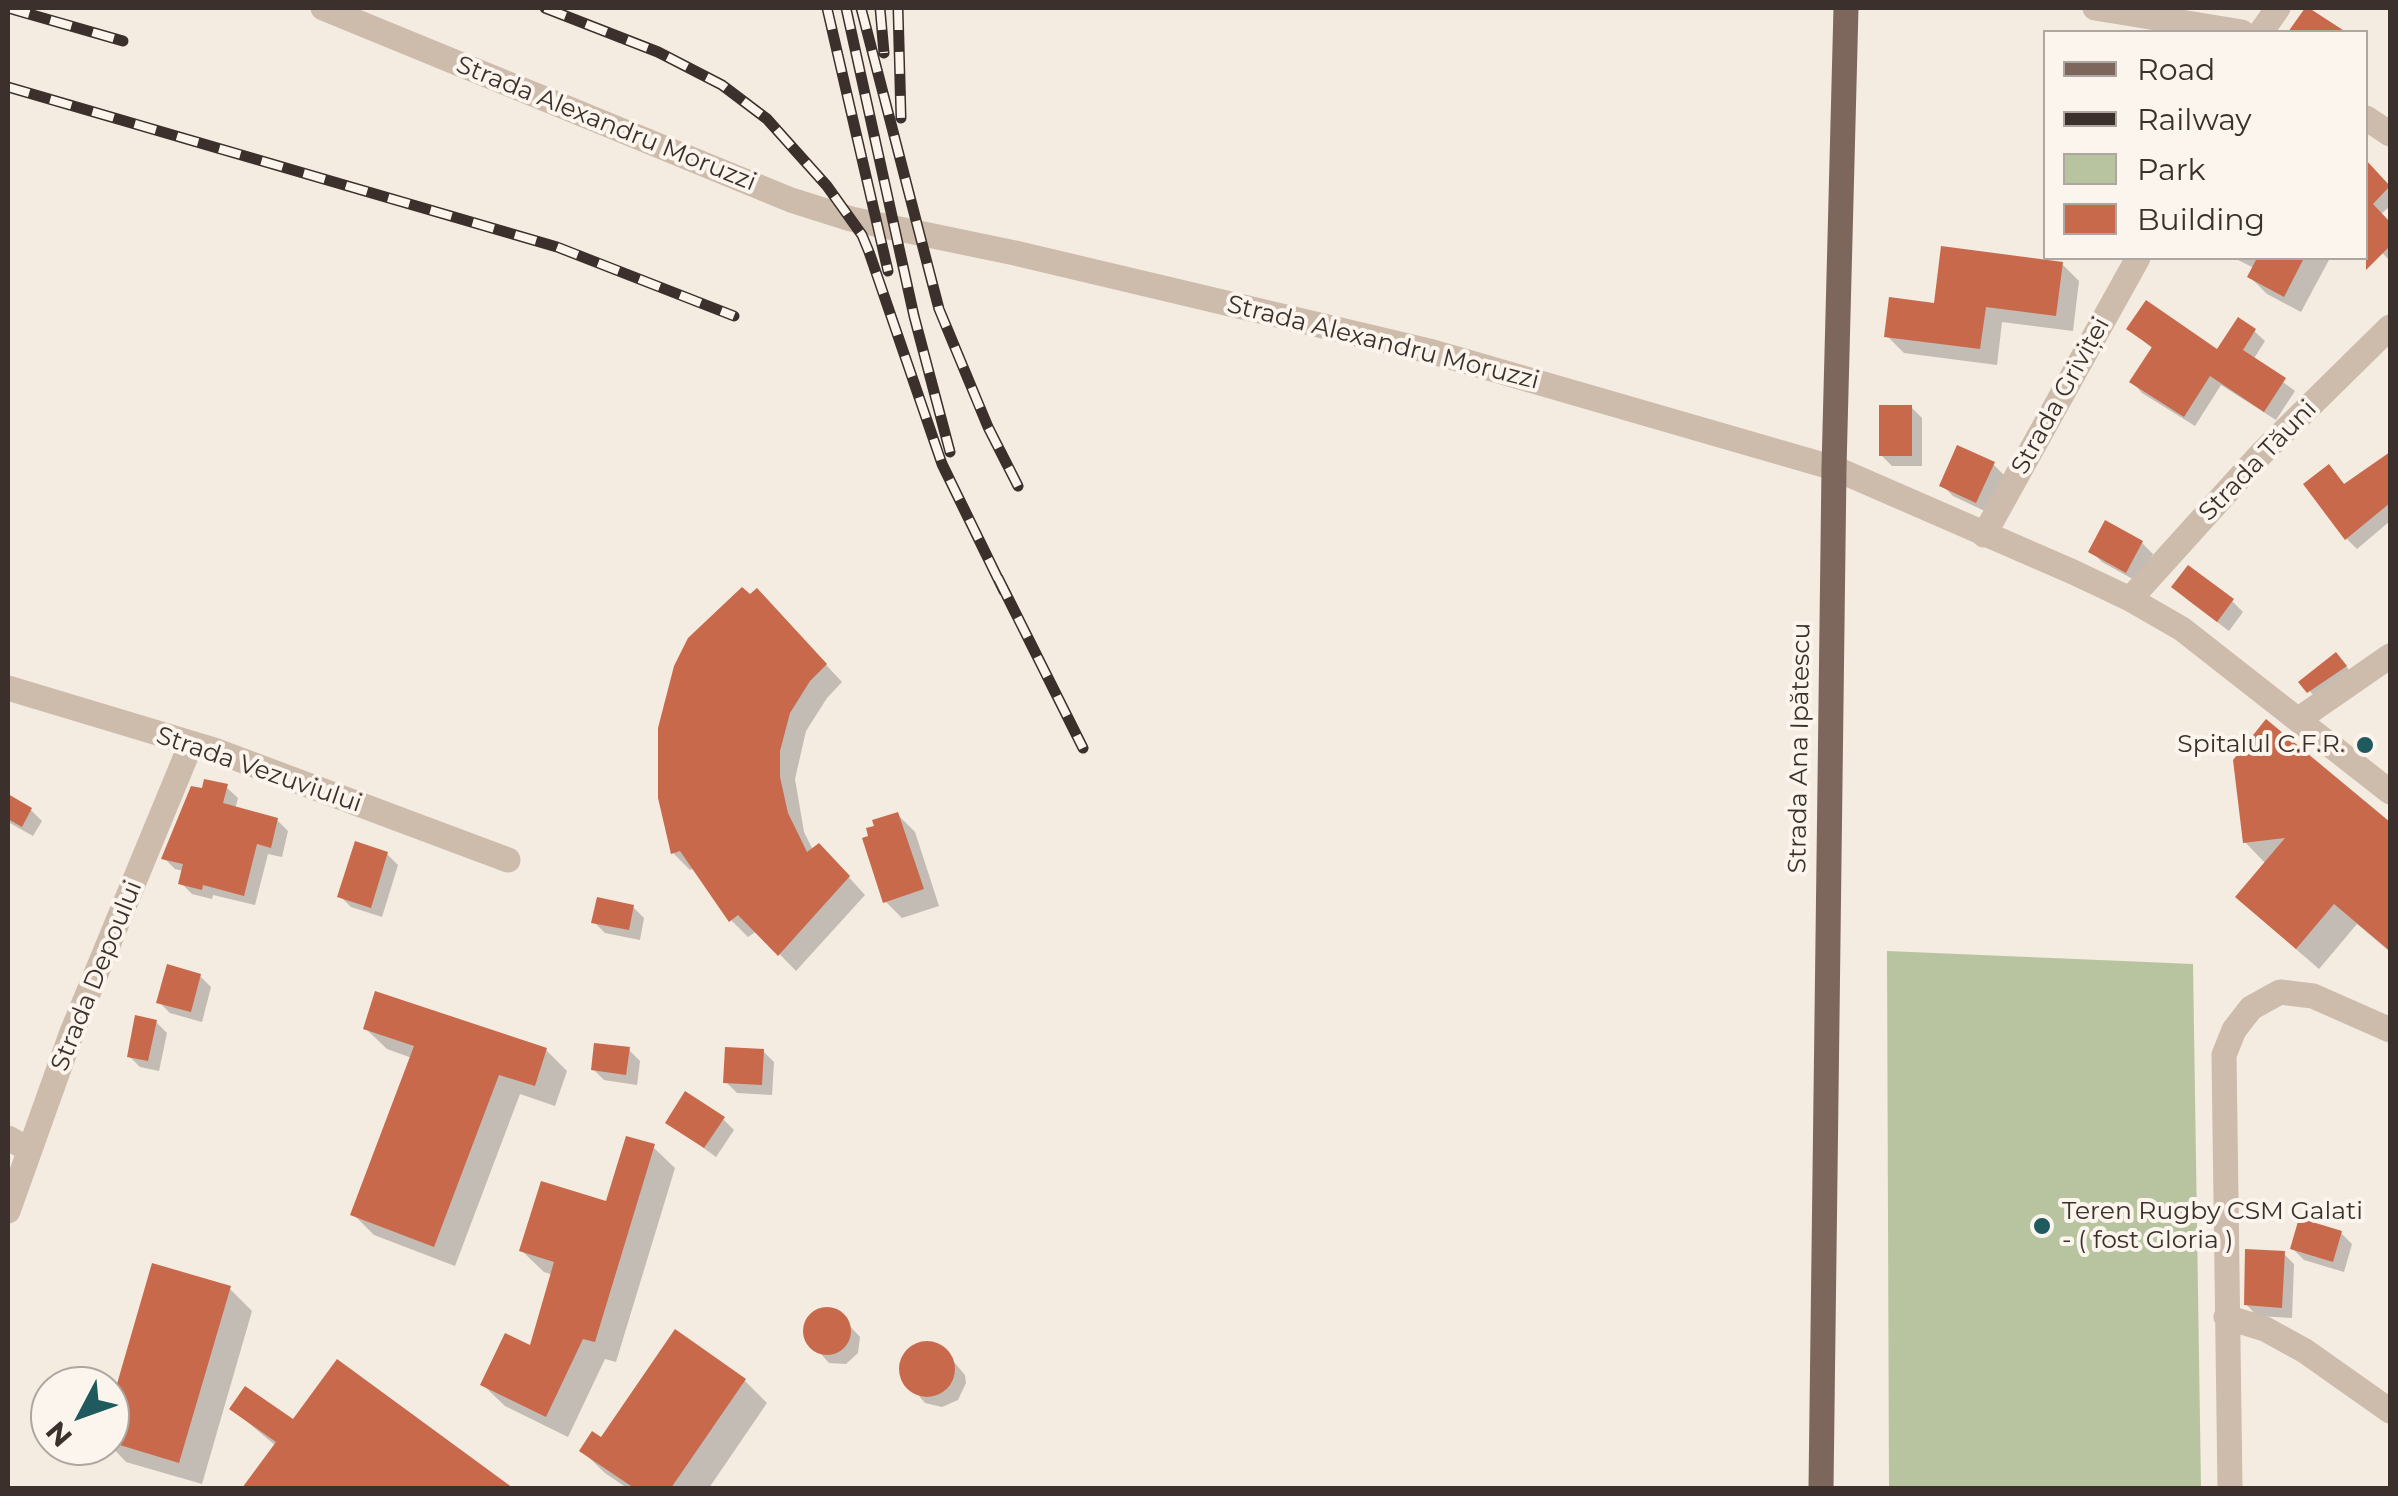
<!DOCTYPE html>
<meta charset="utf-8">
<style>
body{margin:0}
#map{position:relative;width:2398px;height:1496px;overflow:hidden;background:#f4ebe1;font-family:Montserrat,sans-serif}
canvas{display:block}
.frame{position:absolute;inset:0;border:10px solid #3b302b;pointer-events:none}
.legend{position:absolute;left:2043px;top:30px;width:325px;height:230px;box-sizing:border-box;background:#fbf5ee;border:2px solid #aea6a0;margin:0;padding:12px 18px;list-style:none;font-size:30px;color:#3b302b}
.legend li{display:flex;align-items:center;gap:20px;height:50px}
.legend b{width:50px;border:2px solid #aea6a0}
.north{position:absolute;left:30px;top:1366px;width:100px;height:100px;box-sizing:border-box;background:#fbf5ee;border:2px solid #aea6a0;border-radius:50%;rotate:229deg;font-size:28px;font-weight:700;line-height:40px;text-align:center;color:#3b302b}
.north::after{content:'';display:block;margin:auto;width:35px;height:45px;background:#1f5a5e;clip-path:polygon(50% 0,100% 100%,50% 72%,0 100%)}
</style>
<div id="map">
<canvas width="2398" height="1496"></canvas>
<div class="frame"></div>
<ul class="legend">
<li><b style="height:12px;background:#7d675c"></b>Road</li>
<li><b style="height:12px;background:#3b302b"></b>Railway</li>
<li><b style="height:28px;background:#b8c4a0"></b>Park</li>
<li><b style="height:28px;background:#c8694b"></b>Building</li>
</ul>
<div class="north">N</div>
</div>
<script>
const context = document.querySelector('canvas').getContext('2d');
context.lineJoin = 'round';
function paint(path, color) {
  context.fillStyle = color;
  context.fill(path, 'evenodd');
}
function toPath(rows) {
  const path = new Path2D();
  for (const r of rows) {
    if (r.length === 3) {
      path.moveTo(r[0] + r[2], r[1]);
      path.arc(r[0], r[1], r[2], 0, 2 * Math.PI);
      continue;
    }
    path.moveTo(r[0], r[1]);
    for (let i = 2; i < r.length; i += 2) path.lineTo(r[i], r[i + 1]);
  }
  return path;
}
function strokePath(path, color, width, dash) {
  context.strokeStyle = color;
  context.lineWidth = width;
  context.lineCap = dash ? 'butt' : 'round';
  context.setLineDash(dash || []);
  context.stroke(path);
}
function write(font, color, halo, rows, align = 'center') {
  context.font = font + ' Montserrat,sans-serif';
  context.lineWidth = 8;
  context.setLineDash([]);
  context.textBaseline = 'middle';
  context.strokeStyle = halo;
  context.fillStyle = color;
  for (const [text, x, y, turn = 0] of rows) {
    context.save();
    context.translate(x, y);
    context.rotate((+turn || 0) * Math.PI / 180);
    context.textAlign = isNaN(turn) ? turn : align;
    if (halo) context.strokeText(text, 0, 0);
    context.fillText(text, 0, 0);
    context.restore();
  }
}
const green = toPath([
 [1887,951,2193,964,2201,1488,1889,1488]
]);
const shadow = toPath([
 [2374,172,2390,189,2390,206,2380,215,2390,225,2390,261,2366,236,2366,181],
 [2234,258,2330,258,2301,312,2267,294,2250,277,2254,268],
 [2062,264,2079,281,2073,331,2002,322,1997,365,1904,353,1887,336,1936,306],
 [2129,329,2218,353,2254,331,2265,341,2253,360,2295,391,2276,420,2221,385,2195,426,2142,393,2132,382,2153,349],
 [1911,407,1922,418,1922,466,1892,466,1881,455],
 [2390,455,2390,521,2357,549,2346,538,2329,468,2346,486],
 [1993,464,2004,475,1987,512,1953,496,1942,485],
 [2142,543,2153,554,2138,582,2102,562,2091,551],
 [2185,598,2232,601,2243,612,2229,631],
 [774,609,842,682,827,698,806,731,795,779,804,832,813,850,836,863,865,895,796,971,757,931,748,937,731,920,695,868,690,870,673,853],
 [2346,666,2356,678,2320,703,2302,682],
 [2267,723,2390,826,2390,952,2357,924,2319,969,2260,918,2266,864,2245,842],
 [226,787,238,798,235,809,277,820,288,831,282,857,268,854,255,905,213,895,212,899,192,894,181,883,184,871,175,869,164,858],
 [8,797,31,810,42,821,33,836,8,822],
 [898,815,915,832,939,906,902,918,885,901],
 [387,854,398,865,382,917,351,907,340,896],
 [633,907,644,918,640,940,605,933,594,922],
 [200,976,211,987,202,1022,170,1013,159,1002],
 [156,1022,167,1033,159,1071,140,1067,129,1056],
 [366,1029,546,1050,567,1071,555,1106,520,1094,455,1266,374,1235,353,1214,412,1058,387,1049],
 [629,1050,640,1061,637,1085,604,1080,593,1069],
 [763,1051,774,1062,772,1095,737,1093,726,1082],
 [723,1119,734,1130,716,1157,668,1122],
 [653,1147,675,1168,616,1362,605,1359,568,1437,505,1406,483,1385,531,1348,553,1275,544,1272,522,1251,608,1204],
 [2341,1233,2352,1244,2344,1272,2304,1260,2293,1249],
 [2283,1253,2294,1264,2292,1318,2257,1316,2246,1304],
 [229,1288,252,1311,202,1484,126,1462,110,1445,110,1417],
 [820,1310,837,1312,860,1337,858,1353,846,1364,829,1363,806,1337,808,1321],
 [924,1343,942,1348,965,1375,966,1383,958,1400,942,1407,925,1403,902,1376,904,1358,908,1351],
 [338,1362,509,1488,245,1488,276,1446,232,1409,293,1423],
 [744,1380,767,1403,709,1488,627,1488,605,1473,582,1451]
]);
const building = toPath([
 [2305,8,2309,8,2346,32,2288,32],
 [2366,160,2390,186,2373,204,2390,222,2390,246,2366,270],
 [1941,246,2063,262,2056,316,1986,307,1980,349,1884,337,1889,297,1934,303],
 [2257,258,2304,258,2284,297,2247,277],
 [2146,300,2217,349,2238,317,2256,329,2243,350,2286,378,2264,412,2210,376,2184,417,2129,382,2152,347,2126,329],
 [1879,405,1912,405,1912,456,1879,456],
 [1957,445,1995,462,1976,503,1939,486],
 [2390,452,2390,503,2345,540,2303,484,2329,464,2344,484],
 [2105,520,2143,541,2126,573,2088,552],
 [2188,565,2234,599,2217,622,2171,587],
 [742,587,750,594,757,588,827,664,810,681,790,713,780,751,780,777,788,813,807,852,819,843,850,876,778,956,738,915,729,922,680,851,671,854,658,798,658,728,674,666,688,638],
 [2336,652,2347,666,2307,693,2298,682],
 [2266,719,2390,822,2390,951,2334,904,2296,949,2235,897,2285,838,2243,843,2233,760],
 [204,779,228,784,223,803,278,818,271,848,257,844,244,896,203,885,202,890,178,884,183,864,161,859,191,786,202,788],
 [8,794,32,808,22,827,8,819],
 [898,812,924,889,883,903,862,838,868,836,866,828,874,826,872,820],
 [355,841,388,852,371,908,337,897],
 [597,897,634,905,629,930,591,923],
 [167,964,201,974,191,1012,156,1003],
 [375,991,547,1048,535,1086,499,1075,434,1247,350,1215,414,1046,363,1029],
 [135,1015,157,1020,148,1061,127,1057],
 [594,1043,630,1047,626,1075,591,1070],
 [725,1047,764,1049,762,1085,723,1083],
 [685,1091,725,1117,704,1148,665,1123],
 [626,1136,655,1144,595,1342,583,1339,546,1417,480,1385,505,1333,530,1345,554,1262,519,1251,541,1181,606,1201],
 [2299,1218,2342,1231,2333,1262,2290,1249],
 [2245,1249,2285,1251,2282,1308,2244,1305],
 [152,1263,231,1286,179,1463,110,1442,110,1408],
 [827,1331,24],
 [675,1329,746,1379,671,1488,634,1488,579,1451,592,1431,601,1437],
 [927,1369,28],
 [337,1359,513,1488,242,1488,276,1442,229,1409,245,1386,293,1419]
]);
const minor = toPath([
 [323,8,791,200,851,219,1015,253,1433,352,1834,468,2073,572,2130,599,2182,629,2390,792],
 [2095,8,2242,32],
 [2261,32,2278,8],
 [2366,118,2390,134],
 [1984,535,2138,258],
 [2130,599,2262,453,2390,327],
 [8,688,214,750,508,860],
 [2299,719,2390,656],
 [8,1138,30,1150],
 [8,1211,72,1032,191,744],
 [2226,1317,2265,1329,2305,1351,2390,1411],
 [2230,1488,2224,1055,2234,1030,2251,1008,2280,992,2313,996,2390,1030]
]);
const major = toPath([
 [1821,1488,1834,468,1846,8]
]);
const rail = toPath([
 [8,8,123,41],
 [545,8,658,52,722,85,767,119,827,186,862,235,869,252,942,464,1004,591],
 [827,8,888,271],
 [846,8,914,316,950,452],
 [861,8,939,309,988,427,1018,486],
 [880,8,884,53],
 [898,8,901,118],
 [8,87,557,247,734,316],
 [998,578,1083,748]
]);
const markers = [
 [2365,745,10,"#1f5a5e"],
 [2042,1226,10,"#1f5a5e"]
];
const streetNames = [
 ["Strada Alexandru Moruzzi",606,124,22],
 ["Strada Alexandru Moruzzi",1383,343,14],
 ["Strada Griviței",2061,396,-61],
 ["Strada Tăuni",2258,461,-46],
 ["Strada Ana Ipătescu",1800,748,-89],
 ["Strada Vezuviului",259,770,19],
 ["Strada Depoului",97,976,-68]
];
const poiNames = [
 ["Spitalul C.F.R.",2345,745],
 ["Teren Rugby CSM Galati",2062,1212,"left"],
 ["- ( fost Gloria )",2062,1241,"left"]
];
paint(green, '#b8c4a0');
paint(shadow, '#0003');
paint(building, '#c8694b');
strokePath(minor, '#cdbbac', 25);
strokePath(major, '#7d675c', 25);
strokePath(rail, '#3b302b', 11);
strokePath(rail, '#fbf5ee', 8, [22]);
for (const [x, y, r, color] of markers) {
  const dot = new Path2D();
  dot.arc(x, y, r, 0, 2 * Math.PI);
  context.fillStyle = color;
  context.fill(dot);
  strokePath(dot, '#fbf5ee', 4);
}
write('25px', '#3b302b', '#fbf5ee', streetNames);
write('25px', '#3b302b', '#fbf5ee', poiNames, 'right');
</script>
